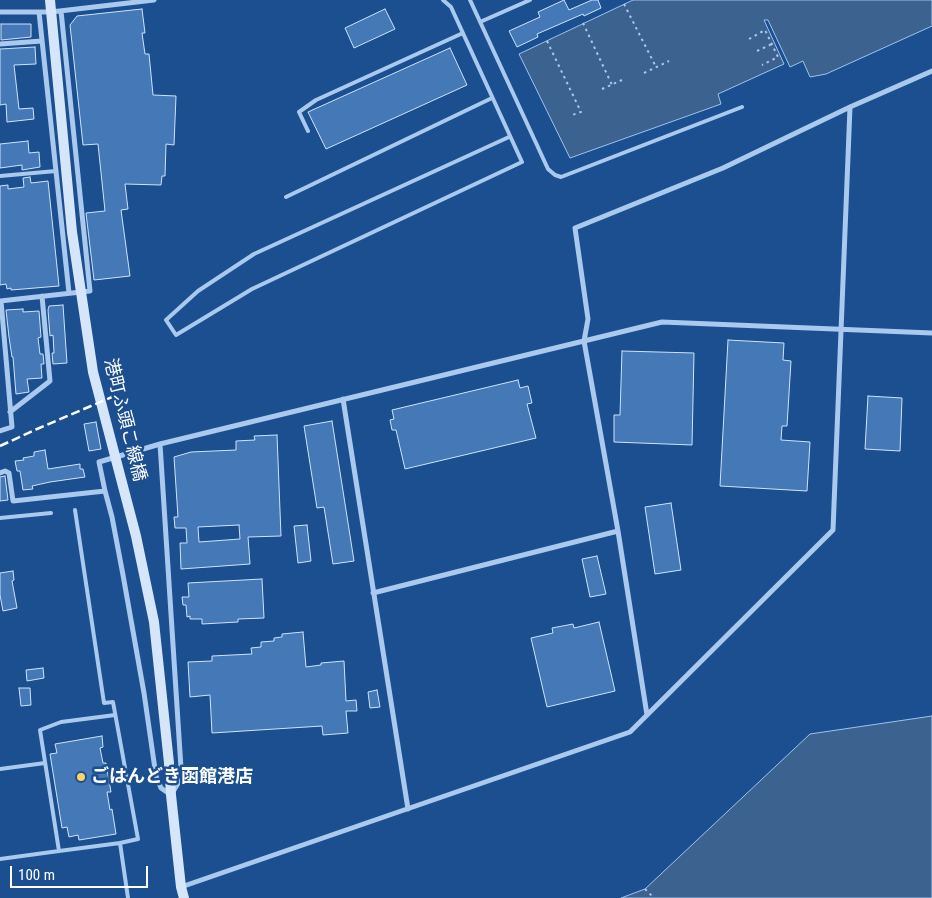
<!DOCTYPE html>
<meta charset="utf-8">
<style>
body{margin:0}
#map{position:relative;width:932px;height:898px;overflow:hidden;background:#1b4f8f;font-family:"Roboto Condensed",sans-serif}
canvas{display:block}
.scale{position:absolute;left:10px;top:866px;width:138px;height:22px;box-sizing:border-box;border:2px solid #fff;border-top:0;padding-left:6px;font-size:15px;line-height:18px;white-space:nowrap;color:#fff;-webkit-text-stroke:4px #1b4f8f;paint-order:stroke}
</style>
<div id="map">
<canvas width="932" height="898"></canvas>
<div class="scale">100 m</div>
</div>
<script>
const context = document.querySelector('canvas').getContext('2d');
context.lineJoin = 'round';
function paint(path, color) {
  context.fillStyle = color;
  context.fill(path, 'evenodd');
}
function toPath(rows) {
  const path = new Path2D();
  for (const r of rows) {
    path.moveTo(r[0], r[1]);
    for (let i = 2; i < r.length; i += 2) path.lineTo(r[i], r[i + 1]);
  }
  return path;
}
function strokePath(path, color, width, dash) {
  context.strokeStyle = color;
  context.lineWidth = width;
  context.lineCap = dash ? 'butt' : 'round';
  context.setLineDash(dash || []);
  context.stroke(path);
}
function write(font, color, halo, rows, align = 'center') {
  context.font = font + ' "Roboto Condensed","Noto Sans JP",sans-serif';
  context.lineWidth = 5;
  context.setLineDash([]);
  context.textBaseline = 'middle';
  context.strokeStyle = halo;
  context.fillStyle = color;
  for (const [text, x, y, turn = 0] of rows) {
    context.save();
    context.translate(x, y);
    context.rotate((+turn || 0) * Math.PI / 180);
    context.textAlign = isNaN(turn) ? turn : align;
    if (halo) context.strokeText(text, 0, 0);
    context.fillText(text, 0, 0);
    context.restore();
  }
}
const water = toPath([
 [633,0,932,0,932,26,826,74,810,77,803,61,790,67,768,20,764,20,784,64,718,94,721,104,570,158,519,54,633,0],
 [932,716,932,898,621,898,645,889,810,734,932,716]
]);
const building = toPath([
 [564,0,569,10,592,0,598,0,601,8,584,16,583,14,537,34,538,37,517,47,509,31,540,17,538,12,564,0],
 [142,9,145,33,142,33,145,54,149,54,153,95,176,96,174,145,166,144,165,176,162,176,161,185,125,184,128,209,121,210,130,276,94,280,86,213,105,211,98,144,83,145,70,25,77,16,142,9],
 [385,9,395,29,354,48,345,28,385,9],
 [1,24,31,24,31,37,1,40,1,24],
 [35,47,36,64,14,65,19,109,33,108,34,119,7,122,6,104,0,105,0,49,35,47],
 [450,48,467,85,326,149,308,112,450,48],
 [28,141,29,153,39,152,40,167,22,170,22,165,0,168,0,144,28,141],
 [30,177,31,183,48,181,59,286,11,290,11,288,7,289,6,284,0,285,0,186,8,185,8,189,24,187,23,178,30,177],
 [63,305,67,363,53,364,52,353,54,353,53,335,50,336,48,310,49,306,63,305],
 [23,309,23,312,39,311,41,337,38,338,40,354,43,354,44,364,41,364,42,378,27,379,29,392,16,394,13,357,12,357,9,337,6,310,23,309],
 [728,340,784,343,783,360,791,361,787,426,782,426,781,440,810,442,807,491,720,486,728,340],
 [622,351,694,353,692,445,614,442,614,415,620,415,622,351],
 [518,380,520,388,528,386,532,403,527,404,536,438,405,469,396,430,392,430,390,420,394,419,392,410,518,380],
 [868,396,902,398,900,451,865,449,868,396],
 [332,421,354,561,333,564,324,507,317,508,304,426,332,421],
 [96,422,101,449,89,451,84,424,96,422],
 [277,435,281,536,248,537,250,564,181,569,180,543,187,543,186,528,175,528,174,517,178,517,174,457,191,452,236,450,236,441,255,440,254,436,277,435],
 [239,525,240,539,199,542,198,527,239,525],
 [45,450,48,469,80,464,80,469,83,469,85,477,50,482,32,486,33,489,23,490,20,471,17,471,15,461,24,460,23,458,34,456,34,452,45,450],
 [5,476,8,500,0,501,0,477,5,476],
 [671,503,681,570,655,574,645,507,671,503],
 [307,525,311,561,298,563,294,526,307,525],
 [597,556,606,594,590,597,582,559,597,556],
 [13,571,14,580,12,581,17,608,3,611,0,595,0,573,13,571],
 [262,579,264,618,238,619,238,622,202,624,202,619,190,619,190,616,187,617,186,605,183,605,182,597,189,597,188,583,262,579],
 [599,622,615,691,547,707,531,638,553,633,552,628,573,624,574,628,599,622],
 [303,632,306,667,321,665,321,663,344,661,346,701,356,700,357,711,346,711,348,733,323,735,322,726,212,733,210,695,190,697,188,662,212,661,212,656,252,654,251,648,261,647,261,642,274,641,274,638,282,637,282,634,303,632],
 [43,668,44,678,27,681,26,670,43,668],
 [19,688,30,688,31,705,21,706,19,688],
 [377,690,380,707,370,708,368,692,377,690],
 [102,736,103,747,100,748,103,763,106,763,111,792,107,792,110,810,112,809,116,834,79,840,78,835,69,837,67,827,62,828,50,754,57,753,55,744,102,736]
]);
const path = toPath([
 [624,4,656,67],
 [583,23,612,85],
 [749,39,765,30,778,57,762,65],
 [547,41,581,112,572,115],
 [757,51,772,44],
 [644,73,669,61],
 [602,89,622,80],
 [645,889,654,898]
]);
const lane = toPath([
 [443,0,451,7,522,162,252,289,176,335,166,320,198,291,254,254,509,137],
 [470,0,548,169,555,175,561,177,742,107],
 [480,22,530,0],
 [308,131,299,112,316,100,463,33],
 [0,176,56,171],
 [286,197,492,98],
 [75,510,104,703,113,702,138,839,120,843,128,898],
 [0,518,51,513],
 [115,715,61,722,40,730,59,851,120,843],
 [0,769,45,763],
 [0,859,59,851]
]);
const street = toPath([
 [0,12,51,12,154,0],
 [39,12,69,293],
 [0,44,42,41],
 [0,301,90,291,61,11],
 [343,399,408,809],
 [10,412,50,381,42,296],
 [0,431,12,427,1,301],
 [0,473,5,471,9,473,13,501,105,491,99,462,160,444,662,322,932,333],
 [105,491,112,517,123,575,144,693,156,776,161,788,171,795,180,780,181,768,160,444],
 [373,593,618,531],
 [647,715,618,531,584,341,588,319,575,228,723,168,850,107,932,71],
 [181,887,630,732,833,530,850,107]
]);
const secondary = toPath([
 [50,0,72,232,93,372,136,536,154,622,169,763,171,795,181,887,184,898]
]);
const rail = toPath([
 [0,446,37,429,119,394]
]);
const markers = [
 [81,777,5,"#ffd166"]
];
const streetNames = [
 ["港町ふ頭こ線橋",124,420,76]
];
const poiNames = [
 ["ごはんどき函館港店",91,777]
];
paint(water, '#3c6290');
strokePath(water, '#9cc4f0', 1);
paint(building, '#4478b7');
strokePath(building, '#cfe3fa', 1);
strokePath(path, '#a9c9ee', 2, [2.5, 4]);
strokePath(lane, '#a9c9ee', 4);
strokePath(street, '#a9c9ee', 5);
strokePath(secondary, '#d6e6fa', 10);
strokePath(rail, '#fff', 2.5, [9, 4]);
for (const [x, y, r, color] of markers) {
  const dot = new Path2D();
  dot.arc(x, y, r, 0, 2 * Math.PI);
  context.fillStyle = color;
  context.fill(dot);
  strokePath(dot, '#1b4f8f', 2);
}
write('18px', '#fff', '#1b4f8f', streetNames);
write('bold 18px', '#fff', '#1b4f8f', poiNames, 'left');
</script>
